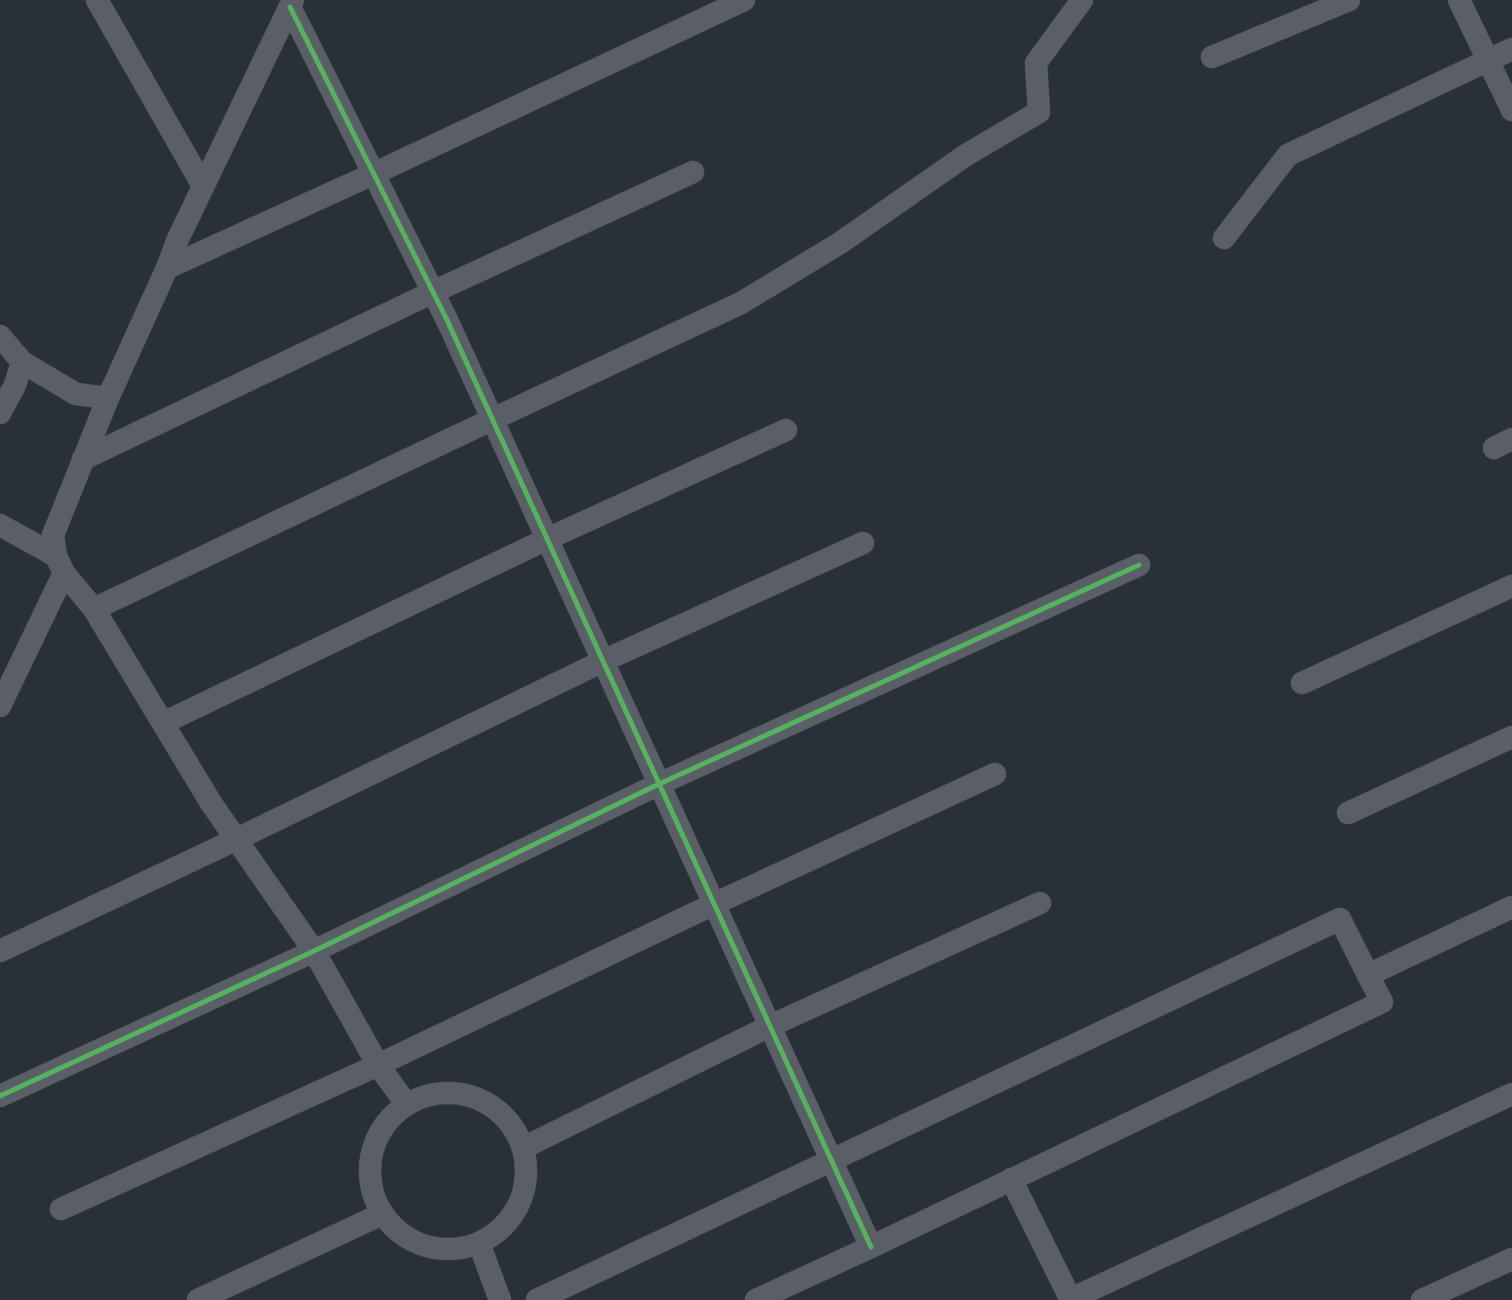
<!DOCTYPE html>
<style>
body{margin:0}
canvas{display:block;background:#2a3038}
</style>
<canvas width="1512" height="1300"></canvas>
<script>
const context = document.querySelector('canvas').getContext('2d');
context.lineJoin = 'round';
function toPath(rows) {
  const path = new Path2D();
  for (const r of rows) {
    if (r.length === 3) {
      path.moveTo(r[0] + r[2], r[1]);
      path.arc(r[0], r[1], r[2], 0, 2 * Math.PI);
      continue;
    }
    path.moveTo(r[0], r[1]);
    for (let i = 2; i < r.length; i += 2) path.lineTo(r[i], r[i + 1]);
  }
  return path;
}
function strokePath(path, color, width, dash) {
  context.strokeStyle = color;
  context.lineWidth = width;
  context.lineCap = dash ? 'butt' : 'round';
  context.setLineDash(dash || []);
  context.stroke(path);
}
const street = toPath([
 [97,0,203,186],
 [1459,0,1512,110],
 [290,7,447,320,871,1247],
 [1212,57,1349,0],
 [1224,238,1288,155,1512,49],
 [167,268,373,174,744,0],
 [0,336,22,362,76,394,108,398,167,268,177,241,293,0],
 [108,398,53,535,56,556,64,573,94,609,211,803,314,951,378,1065,407,1105],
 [0,413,15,385,22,362],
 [1494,448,1512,439],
 [83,459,433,292,693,172],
 [0,525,56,556],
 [94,609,493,419,741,303,840,243,966,155,1039,112,1036,63,1082,0],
 [1302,683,1512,586],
 [0,706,64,573],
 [163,723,547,539,786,430],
 [1348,813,1512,737],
 [0,951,237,839,603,661,863,543],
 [448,1171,78],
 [0,1096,314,951,659,784,1139,565],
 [523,1148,770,1026,1040,903],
 [1011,1179,1071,1300],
 [61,1209,378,1065,714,904,995,774],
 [479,1243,500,1300],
 [1071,1299,1512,1094],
 [198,1300,382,1214],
 [537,1300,1340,919,1368,975],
 [756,1300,871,1247,1382,1002,1368,975,1512,907],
 [1422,1300,1512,1259]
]);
const cycleway = toPath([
 [290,7,447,320,871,1247],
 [0,1096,314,951,659,784,1139,565]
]);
strokePath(street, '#484c53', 23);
strokePath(street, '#5a5e66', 22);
strokePath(cycleway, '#56b35d', 5);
</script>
